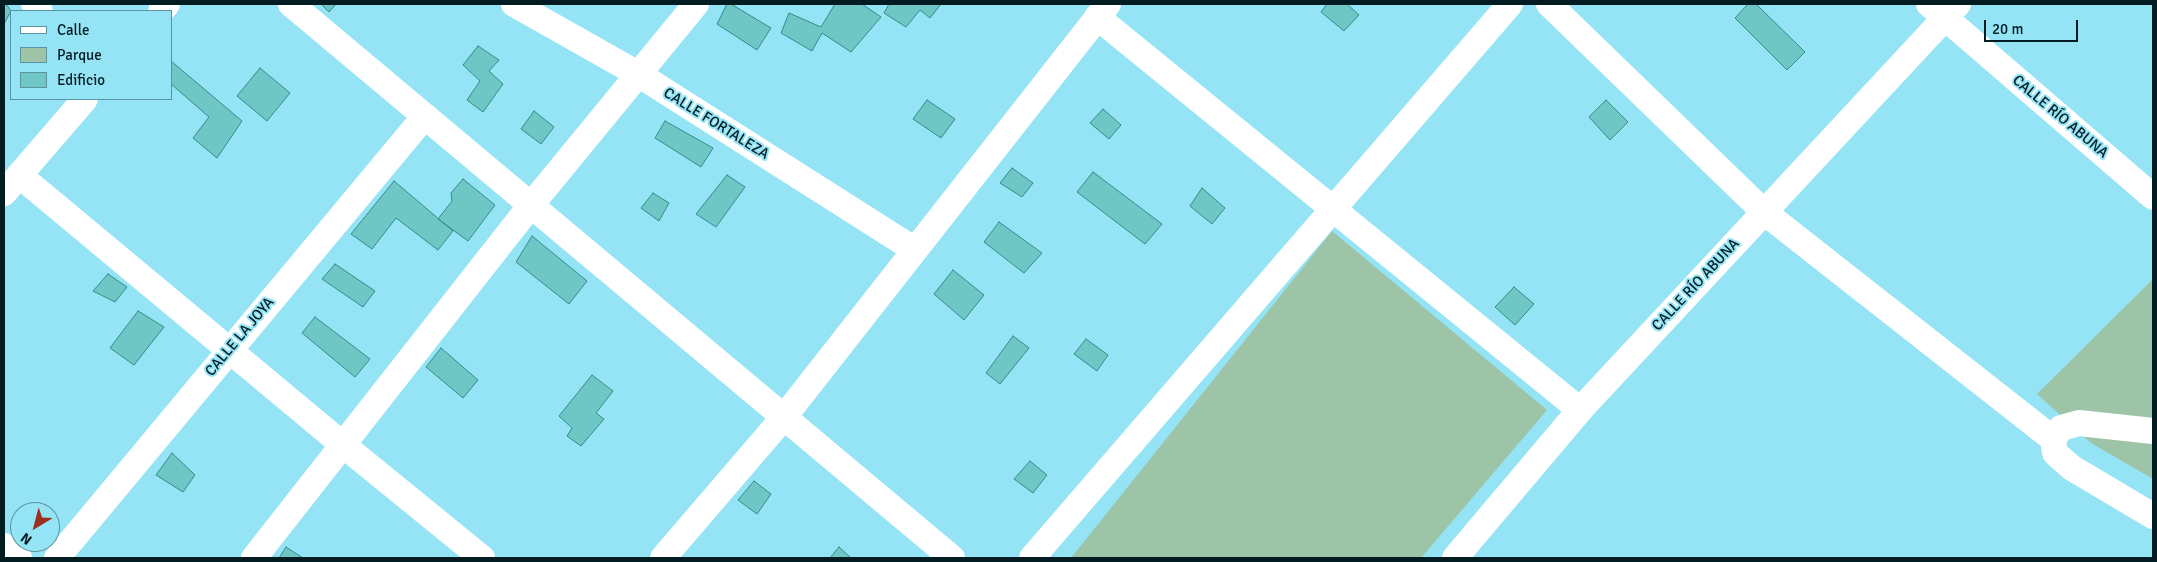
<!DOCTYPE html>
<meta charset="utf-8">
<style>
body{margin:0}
#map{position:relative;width:2157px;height:562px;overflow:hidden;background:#94e4f6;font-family:Signika,sans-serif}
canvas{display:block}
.frame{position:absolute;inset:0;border:5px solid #031c21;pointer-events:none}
.legend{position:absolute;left:10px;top:10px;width:162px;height:90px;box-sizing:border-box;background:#94e4f6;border:1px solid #5a94a1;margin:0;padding:6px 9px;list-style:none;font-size:15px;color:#031c21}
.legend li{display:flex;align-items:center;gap:10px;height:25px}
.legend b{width:25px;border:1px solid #5a94a1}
.north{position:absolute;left:10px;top:502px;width:50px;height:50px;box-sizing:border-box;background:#94e4f6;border:1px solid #5a94a1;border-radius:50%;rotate:217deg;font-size:14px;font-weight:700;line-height:20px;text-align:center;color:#031c21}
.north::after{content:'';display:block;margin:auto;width:18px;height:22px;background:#9b311d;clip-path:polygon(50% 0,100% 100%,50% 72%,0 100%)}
.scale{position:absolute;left:1984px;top:20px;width:94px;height:22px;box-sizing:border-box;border:2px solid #031c21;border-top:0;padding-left:6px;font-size:15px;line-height:18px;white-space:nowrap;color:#031c21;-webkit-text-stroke:4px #94e4f6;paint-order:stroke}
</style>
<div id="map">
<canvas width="2157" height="562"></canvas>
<div class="frame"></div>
<ul class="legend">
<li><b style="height:6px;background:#fff"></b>Calle</li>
<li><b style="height:14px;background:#9dc4a7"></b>Parque</li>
<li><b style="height:14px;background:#6ec7c5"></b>Edificio</li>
</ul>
<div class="north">N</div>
<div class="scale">20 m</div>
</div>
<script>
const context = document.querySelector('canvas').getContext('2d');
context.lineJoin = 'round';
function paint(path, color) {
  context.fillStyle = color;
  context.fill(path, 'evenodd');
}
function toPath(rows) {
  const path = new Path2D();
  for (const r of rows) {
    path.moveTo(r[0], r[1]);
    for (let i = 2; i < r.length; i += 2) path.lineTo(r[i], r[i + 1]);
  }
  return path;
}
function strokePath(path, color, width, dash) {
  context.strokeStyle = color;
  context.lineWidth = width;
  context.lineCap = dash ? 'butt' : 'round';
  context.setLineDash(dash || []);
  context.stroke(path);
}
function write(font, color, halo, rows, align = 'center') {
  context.font = font + ' Signika,sans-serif';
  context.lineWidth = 4;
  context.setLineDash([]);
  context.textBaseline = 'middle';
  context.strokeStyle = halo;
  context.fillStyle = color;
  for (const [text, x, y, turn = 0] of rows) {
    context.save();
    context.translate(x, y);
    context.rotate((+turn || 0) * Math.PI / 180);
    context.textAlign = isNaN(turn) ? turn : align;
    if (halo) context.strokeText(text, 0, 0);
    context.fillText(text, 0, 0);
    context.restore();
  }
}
const green = toPath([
 [1332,231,1547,410,1421,558,1071,558],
 [2153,279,2153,479,2091,443,2037,394]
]);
const building = toPath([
 [4,4,6,4,11,11,4,24,4,4],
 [321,4,336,4,329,12,321,4],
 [727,4,731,4,771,28,757,50,717,24,727,4],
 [835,4,862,4,881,17,851,52,822,33,812,51,781,33,789,13,821,27,835,4],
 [889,4,941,4,930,18,920,10,906,27,884,13,889,4],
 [1327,4,1347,4,1359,15,1344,31,1321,12,1327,4],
 [1748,4,1756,4,1805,52,1787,70,1735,18,1748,4],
 [478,46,499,60,489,71,503,84,483,112,467,100,480,81,463,65,478,46],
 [171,61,242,121,217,158,193,138,209,117,171,84,171,61],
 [260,68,290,93,267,121,237,96,260,68],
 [927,100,955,119,941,138,913,119,927,100],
 [1606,100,1628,122,1610,140,1589,117,1606,100],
 [1103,109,1121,125,1109,139,1090,123,1103,109],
 [534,111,554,127,541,144,521,129,534,111],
 [665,121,713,148,701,167,655,138,665,121],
 [1012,168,1033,183,1022,197,1000,183,1012,168],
 [1093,172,1162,224,1145,244,1077,192,1093,172],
 [727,175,745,187,716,227,696,214,727,175],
 [463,179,495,205,468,241,438,219,452,201,451,193,463,179],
 [394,181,453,231,438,250,396,218,372,249,351,234,394,181],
 [1202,188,1225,208,1212,224,1190,206,1202,188],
 [653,193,669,203,659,221,641,208,653,193],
 [999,222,1042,253,1024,273,984,242,999,222],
 [532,236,587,281,569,304,516,262,532,236],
 [335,264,375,291,363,307,322,279,335,264],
 [953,270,984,295,964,320,934,294,953,270],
 [108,274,127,287,115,302,93,291,108,274],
 [1514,287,1534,304,1515,325,1495,307,1514,287],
 [138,311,164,327,134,365,110,348,138,311],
 [315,317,370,359,355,377,302,333,315,317],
 [1013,336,1029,348,1000,384,986,373,1013,336],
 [1086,339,1108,355,1097,371,1074,354,1086,339],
 [441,348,478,380,463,398,426,367,441,348],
 [592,375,613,391,596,413,604,419,581,446,567,436,572,428,559,416,592,375],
 [172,453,195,475,183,492,156,475,172,453],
 [1030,461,1047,475,1033,493,1014,479,1030,461],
 [754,481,771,494,757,514,738,500,754,481],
 [286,547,303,558,279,558,286,547],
 [839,547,851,558,830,558,839,547]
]);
const minor = toPath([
 [34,4,40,11],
 [291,4,952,558],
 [514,4,638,74,915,250],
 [1549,4,1764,212,2053,439],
 [1929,4,2153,197],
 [161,11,167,4],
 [1097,17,1580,410],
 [19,175,342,444,482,558],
 [4,193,85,99],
 [2153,431,2079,423,2061,428,2053,439,2055,453,2072,468,2153,516],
 [4,546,19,558],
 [57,558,425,116],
 [254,558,531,205,696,4],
 [663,558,784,417,1108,4],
 [1032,558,1510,4],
 [1455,558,1580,410,1958,4]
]);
const streetNames = [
 ["CALLE RÍO ABUNA",2060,117,40],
 ["CALLE FORTALEZA",716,124,32],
 ["CALLE RÍO ABUNA",1696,285,-47],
 ["CALLE LA JOYA",240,337,-50]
];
paint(green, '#9dc4a7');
paint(building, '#6ec7c5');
strokePath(building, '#338b89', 1);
strokePath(minor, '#fff', 26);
write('15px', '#031c21', '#94e4f6', streetNames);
</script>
